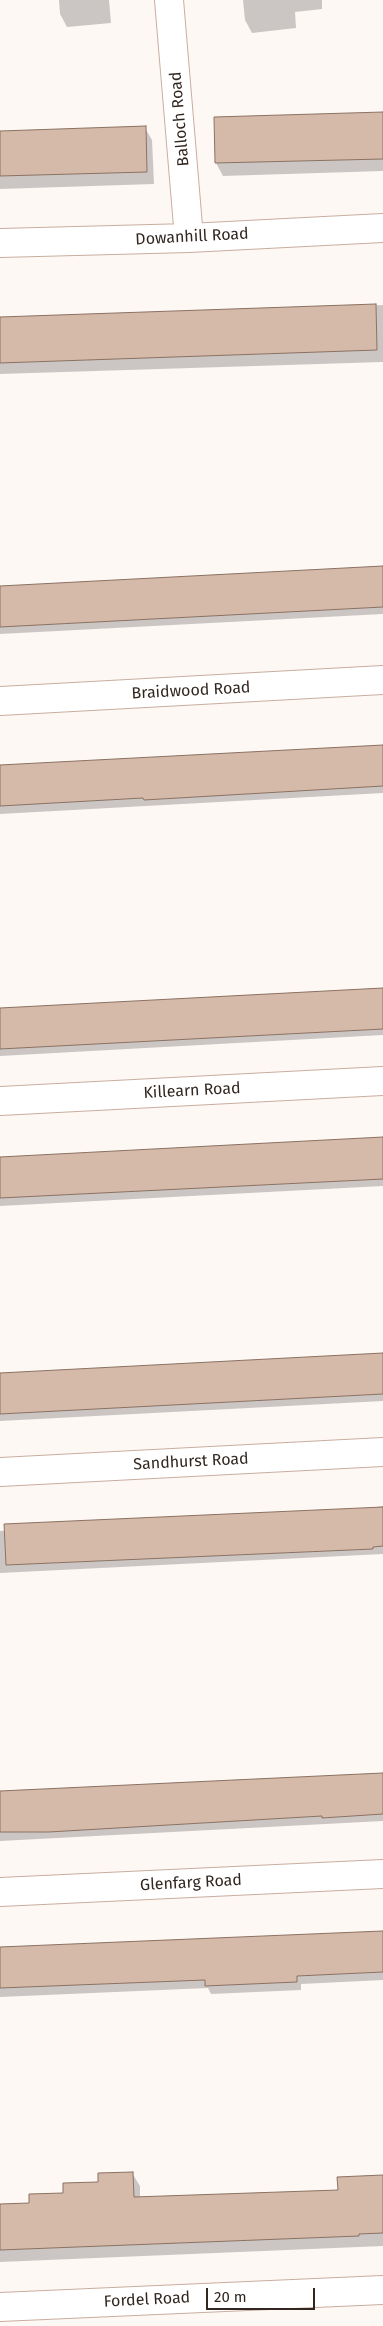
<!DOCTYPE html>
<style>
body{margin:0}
#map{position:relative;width:383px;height:2326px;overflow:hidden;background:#fef8f5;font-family:"Fira Sans",sans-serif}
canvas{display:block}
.scale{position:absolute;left:206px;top:2288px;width:109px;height:22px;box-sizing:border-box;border:2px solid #312620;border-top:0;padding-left:6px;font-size:15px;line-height:18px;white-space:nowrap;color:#312620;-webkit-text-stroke:4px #fff;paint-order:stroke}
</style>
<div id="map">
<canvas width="383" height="2326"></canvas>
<div class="scale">20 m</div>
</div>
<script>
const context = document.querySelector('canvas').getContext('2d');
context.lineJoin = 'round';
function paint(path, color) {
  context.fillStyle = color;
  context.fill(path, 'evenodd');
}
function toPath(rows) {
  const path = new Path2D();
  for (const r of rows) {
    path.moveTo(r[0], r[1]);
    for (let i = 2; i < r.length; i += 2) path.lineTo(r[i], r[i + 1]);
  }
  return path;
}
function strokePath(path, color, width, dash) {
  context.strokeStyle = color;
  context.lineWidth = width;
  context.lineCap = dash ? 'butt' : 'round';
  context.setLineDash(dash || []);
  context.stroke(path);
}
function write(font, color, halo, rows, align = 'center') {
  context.font = font + ' "Fira Sans",sans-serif';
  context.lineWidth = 4.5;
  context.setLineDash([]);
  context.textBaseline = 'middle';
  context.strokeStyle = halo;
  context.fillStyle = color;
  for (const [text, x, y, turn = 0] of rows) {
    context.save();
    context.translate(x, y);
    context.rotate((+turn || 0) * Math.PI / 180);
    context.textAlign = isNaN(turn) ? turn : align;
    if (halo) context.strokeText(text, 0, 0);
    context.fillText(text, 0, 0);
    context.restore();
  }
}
const shadow = toPath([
 [59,0,109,0,111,23,67,27,60,14],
 [243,0,322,0,322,9,295,12,296,28,252,33,245,20],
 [383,114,383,171,223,176,216,163,215,118],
 [145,128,152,140,154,184,0,189,0,132],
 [383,305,383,362,0,374,0,318],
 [383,567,383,614,0,634,0,587],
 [383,746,383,793,0,814,0,767],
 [383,988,383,1035,0,1056,0,1009],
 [383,1139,383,1186,0,1206,0,1159],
 [383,1354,383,1401,0,1421,0,1374],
 [383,1506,383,1554,0,1573,0,1531,376,1509,376,1507],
 [383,1774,383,1821,0,1841,0,1794],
 [383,1932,383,1980,301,1984,301,1990,211,1994,208,1988,0,1997,0,1949],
 [132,2173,140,2186,140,2198,339,2191,383,2177,383,2246,0,2262,0,2205,30,2204]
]);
const building = toPath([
 [383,112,383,159,215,163,214,117,383,112],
 [146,126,147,172,0,176,0,131,146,126],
 [376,304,377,350,0,363,0,317,376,304],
 [383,566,383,607,0,627,0,586,383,566],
 [383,745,383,786,144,800,143,798,0,806,0,765,383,745],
 [383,988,383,1029,0,1049,0,1008,383,988],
 [383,1137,383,1179,0,1198,0,1157,383,1137],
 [383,1353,383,1394,0,1414,0,1373,383,1353],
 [383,1507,383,1546,373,1547,373,1549,6,1565,4,1524,383,1507],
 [383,1773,383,1814,322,1818,322,1816,49,1832,0,1832,0,1791,383,1773],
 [383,1931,383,1972,297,1976,297,1982,205,1986,205,1980,0,1988,0,1947,383,1931],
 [133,2172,134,2197,338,2190,337,2177,383,2175,383,2233,359,2234,359,2236,0,2250,0,2204,29,2203,29,2194,63,2193,63,2183,98,2182,98,2173,133,2172]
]);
const minor = toPath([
 [169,0,189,238],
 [0,243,189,238,383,228],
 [0,701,383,680],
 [0,1101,383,1081],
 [0,1472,383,1452],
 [0,1892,383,1874],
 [0,2307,383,2290]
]);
const streetNames = [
 ["Balloch Road",180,119,-95],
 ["Dowanhill Road",192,237,-3],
 ["Braidwood Road",191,691,-3],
 ["Killearn Road",192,1091,-3],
 ["Sandhurst Road",191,1462,-3],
 ["Glenfarg Road",191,1883,-3],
 ["Fordel Road",147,2300,-3]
];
paint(shadow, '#0003');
paint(building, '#d5b9a9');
strokePath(building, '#8b7263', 1);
strokePath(minor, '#c9ad9e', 30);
strokePath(minor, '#fff', 28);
write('16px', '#312620', '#fff', streetNames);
</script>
